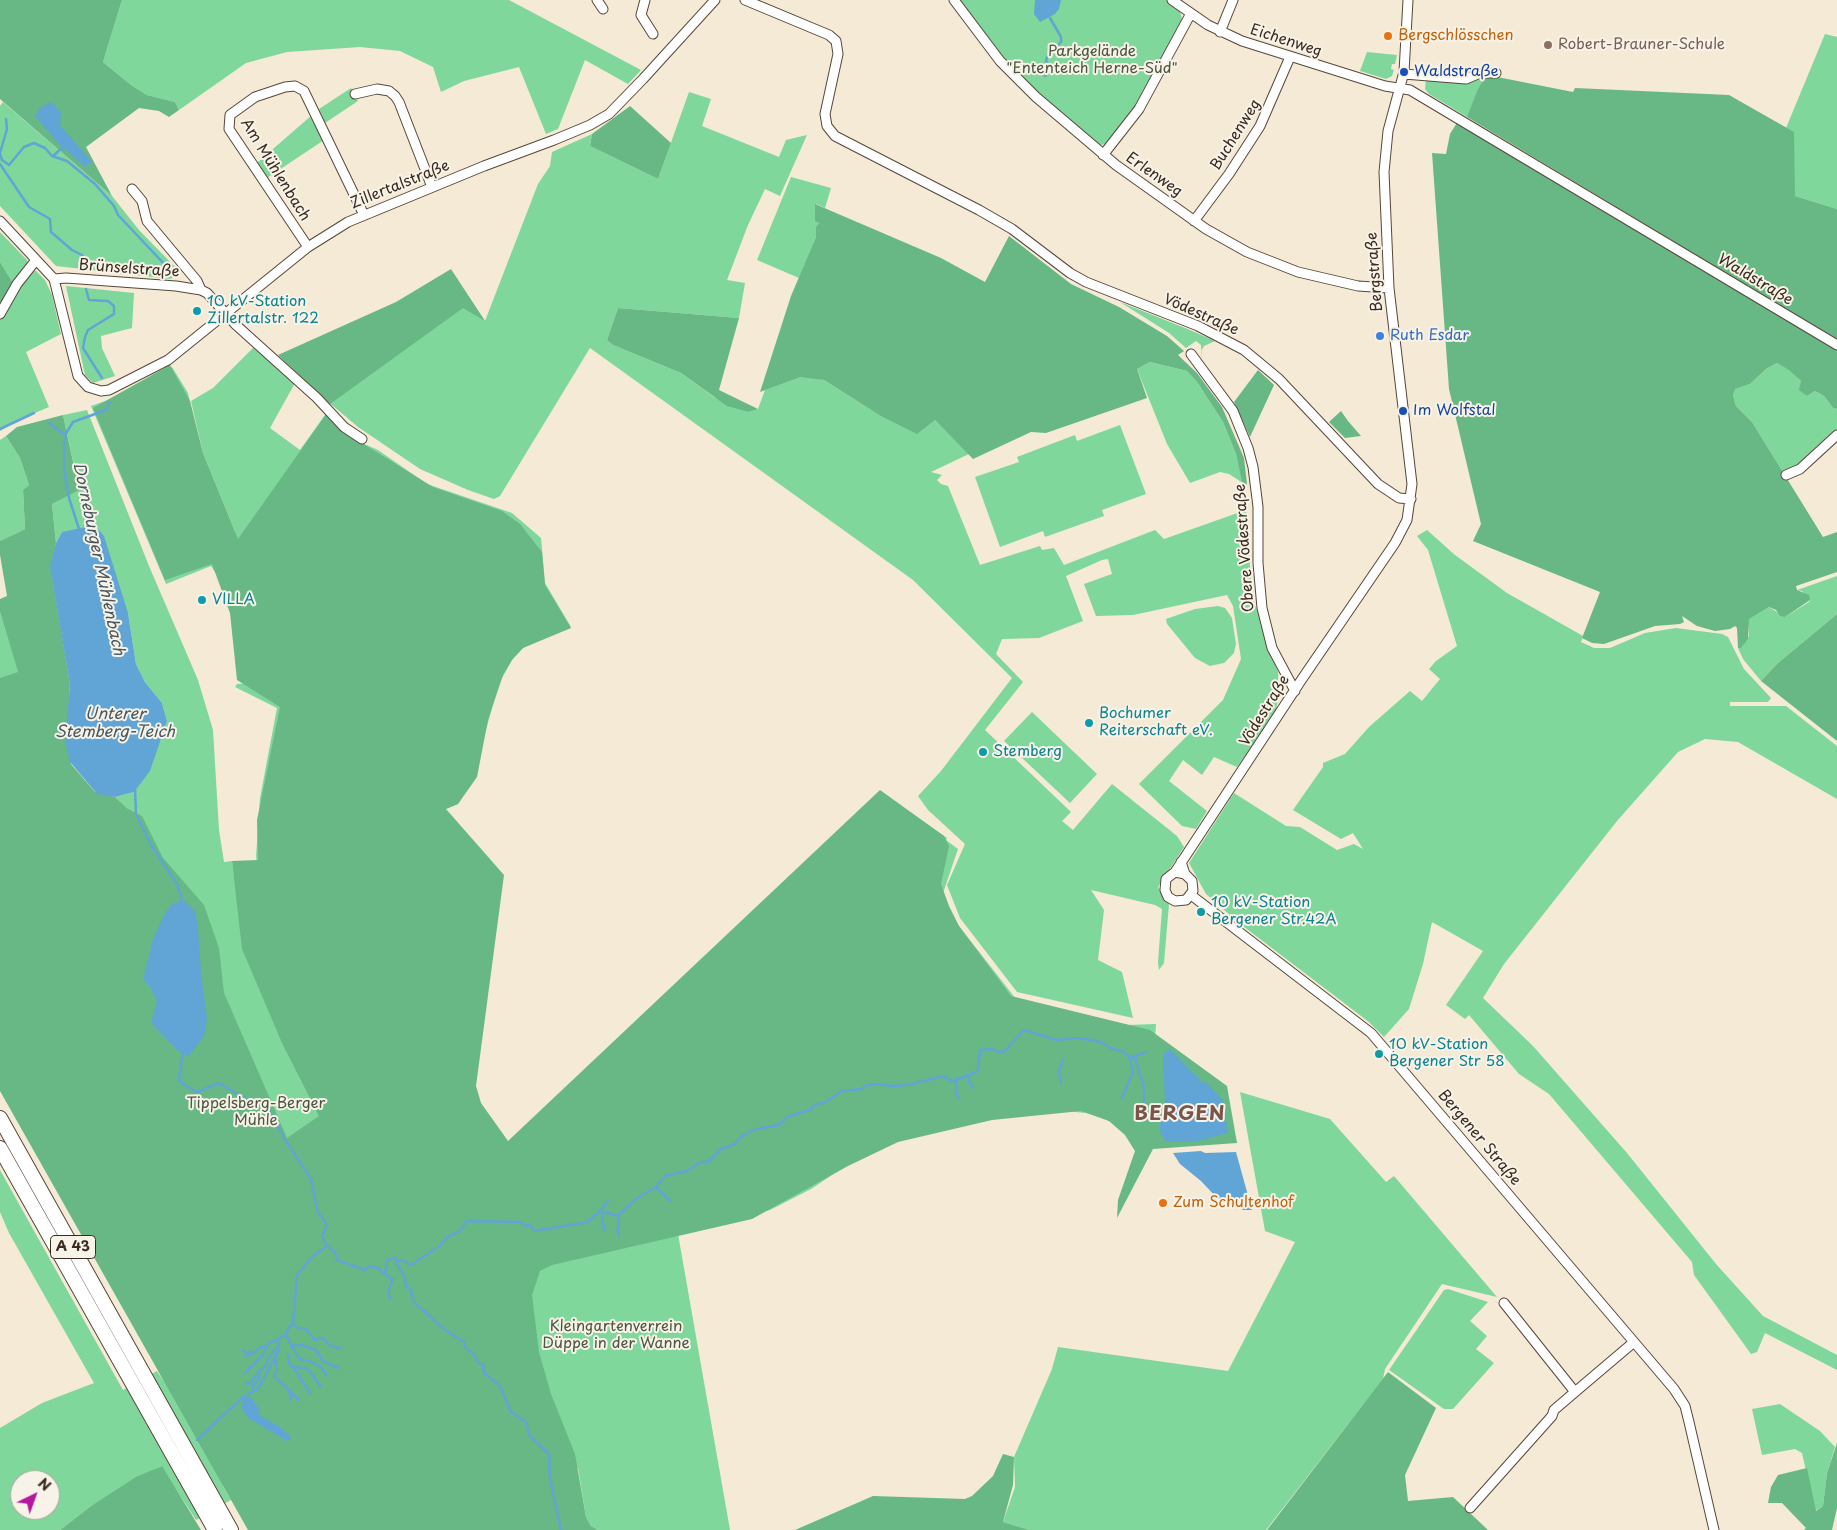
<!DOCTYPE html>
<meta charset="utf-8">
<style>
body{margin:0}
#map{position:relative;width:1837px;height:1530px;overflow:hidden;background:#f4ead5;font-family:"Playpen Sans",sans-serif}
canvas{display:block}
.north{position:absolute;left:10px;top:1470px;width:50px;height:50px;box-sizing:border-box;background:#f7f3e8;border:1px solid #aca397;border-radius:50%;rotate:42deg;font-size:14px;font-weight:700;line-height:20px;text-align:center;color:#3b2a1e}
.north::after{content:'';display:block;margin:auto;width:18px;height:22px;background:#b5179e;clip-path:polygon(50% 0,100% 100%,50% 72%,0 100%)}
</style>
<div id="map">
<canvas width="1837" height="1530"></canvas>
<div class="north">N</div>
</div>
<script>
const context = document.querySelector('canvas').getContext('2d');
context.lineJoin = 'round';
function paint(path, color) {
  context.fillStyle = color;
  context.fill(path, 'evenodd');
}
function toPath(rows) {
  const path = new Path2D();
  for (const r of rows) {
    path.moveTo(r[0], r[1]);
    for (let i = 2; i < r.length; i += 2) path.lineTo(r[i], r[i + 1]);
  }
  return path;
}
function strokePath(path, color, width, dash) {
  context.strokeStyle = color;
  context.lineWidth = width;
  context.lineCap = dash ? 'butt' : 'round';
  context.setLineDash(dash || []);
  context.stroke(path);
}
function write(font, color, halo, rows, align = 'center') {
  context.font = font + ' "Playpen Sans",sans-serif';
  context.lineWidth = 4;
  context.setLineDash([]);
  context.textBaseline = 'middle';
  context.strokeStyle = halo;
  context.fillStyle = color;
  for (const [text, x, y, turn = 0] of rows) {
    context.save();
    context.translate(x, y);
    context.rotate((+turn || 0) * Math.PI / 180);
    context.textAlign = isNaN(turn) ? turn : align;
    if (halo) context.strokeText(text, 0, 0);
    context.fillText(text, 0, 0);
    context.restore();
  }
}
const green = toPath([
 [122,0,509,0,641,70,628,84,585,60,558,129,546,134,519,67,464,81,441,92,433,67,400,51,360,47,287,52,246,63,179,110,175,102,147,95,131,85,103,62],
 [958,0,1167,0,1180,11,1182,19,1134,111,1107,144,1100,145,1094,143,1046,102,1001,57],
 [1825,34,1837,37,1837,209,1795,196,1786,128],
 [1367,52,1397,55,1395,64,1392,64,1391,69,1394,70,1392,76,1386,79,1360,71],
 [1486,76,1467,117,1429,94,1425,89,1426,79,1467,83],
 [351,88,358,101,325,123,319,109],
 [689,92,711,99,702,126,779,157,786,140,807,135,780,196,765,189,748,225,727,280,745,283,739,318,618,308,607,340,613,345,681,373,714,397,749,412,758,409,765,390,801,377,811,377,824,380,879,415,935,420,969,454,931,472,942,475,937,480,941,484,948,486,980,565,1040,546,1042,550,1054,548,1064,565,1155,530,1164,539,1246,510,1252,596,1278,672,1279,694,1275,715,1237,767,1214,757,1202,775,1183,760,1169,781,1207,811,1196,829,1182,826,1139,784,1223,700,1241,659,1233,606,1227,595,1133,615,1096,616,1084,584,1112,574,1108,559,1102,560,1066,576,1083,621,1039,638,1002,639,996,654,1023,682,985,730,1071,812,1062,821,1073,830,1112,784,1177,836,1184,847,1158,887,1169,904,1164,963,1159,970,1158,962,1162,909,1155,905,1091,890,1104,910,1098,960,1122,972,1133,1018,1017,992,960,918,947,885,965,844,928,810,918,796,941,771,1012,678,913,580,590,348,500,496,494,499,468,490,420,469,358,427,313,389,464,290,485,321,538,184,550,166,552,152,592,134,590,146,658,179],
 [3,102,112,196,139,230,178,270,171,279,56,266,0,206,0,106],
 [312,115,324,140,267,178,257,163],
 [791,177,831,188,825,208,816,204,819,223,816,228,816,237,799,278,757,260],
 [0,232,27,260,28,265,13,283,0,262],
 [32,271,36,271,45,280,52,295,61,334,26,352,49,407,16,421,0,431,0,319,20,286],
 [66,286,134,293,132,328,101,336,102,348,115,376,93,383,85,375],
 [1120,302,1190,330,1215,341,1204,346,1201,352,1202,359,1201,345,1196,341,1186,348,1169,333],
 [255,346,295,383,270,428,300,450,327,412,355,440,378,450,427,484,512,513,541,538,545,583,571,627,524,647,513,658,501,680,495,697,479,755,476,776,458,804,442,810,443,1159,526,1140,888,797,947,838,946,840,958,849,942,896,955,921,1016,999,1127,1025,1156,1024,1155,1039,1118,1126,1096,1114,1055,1110,967,1123,902,1138,850,1163,811,1189,770,1210,678,1234,730,1530,598,1530,591,1526,586,1517,578,1468,223,1486,231,1500,196,1520,161,1466,91,1506,60,1530,0,1530,0,1428,42,1403,94,1383,9,1233,0,1212,0,1170,123,1390,157,1371,164,1382,0,1064,0,612,18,671,76,788,142,816,127,808,115,797,134,792,167,721,162,703,145,682,136,664,128,613,62,532,56,543,52,504,79,489,63,415,87,410,149,566,198,680,213,730,219,830,224,862,232,861,235,884,260,877,256,857,260,798,277,708,235,687,237,684,250,683,240,639,217,575,211,566,166,584,91,406,111,399,172,367,188,393,198,438,215,498,236,534,203,453,191,401,213,388],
 [20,1480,50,1480,50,1510,20,1510],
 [1150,362,1187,371,1197,382,1223,422,1236,454,1243,483,1229,474,1220,472,1190,483,1167,444,1137,369],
 [1777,363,1789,369,1801,381,1807,396,1815,391,1824,396,1833,408,1837,409,1837,432,1796,470,1784,474,1752,422,1736,406,1733,395,1734,389,1750,384,1766,369],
 [1120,425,1146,494,1102,510,1104,516,1045,537,1043,531,1000,547,975,477,1019,462,1017,457,1075,435,1077,441],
 [6,436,20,458,29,485,23,490,25,529,0,541,0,440],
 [1427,530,1455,555,1507,593,1583,636,1581,642,1594,648,1610,648,1645,633,1676,628,1722,634,1728,637,1744,669,1771,698,1768,702,1730,702,1730,706,1786,706,1837,746,1837,799,1738,742,1705,739,1678,752,1617,821,1504,964,1483,998,1533,1046,1627,1153,1716,1264,1763,1316,1837,1355,1837,1370,1765,1333,1757,1352,1751,1354,1694,1275,1692,1262,1549,1094,1519,1074,1469,1015,1465,1019,1446,1005,1483,951,1432,922,1423,964,1409,1009,1384,1037,1369,1022,1239,923,1206,894,1189,863,1234,793,1286,826,1300,827,1337,850,1354,844,1363,849,1353,833,1341,839,1293,810,1323,767,1323,763,1345,754,1369,727,1410,691,1422,701,1440,679,1429,669,1436,661,1457,646,1428,550,1417,536],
 [1837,576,1837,614,1778,663,1761,681,1743,659,1738,648,1741,648,1749,636,1748,619,1769,607,1785,617,1809,602,1810,600,1802,591,1797,590],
 [1218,606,1225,608,1232,618,1236,644,1234,653,1224,663,1210,666,1195,658,1167,624,1166,619,1195,609],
 [1032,712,1097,774,1070,803,1004,741],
 [1240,1092,1330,1119,1386,1182,1394,1176,1497,1297,1442,1284,1385,1369,1383,1379,1266,1530,1028,1530,1003,1522,1015,1487,1014,1457,1052,1369,1058,1347,1228,1371,1295,1242,1265,1231],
 [1448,1289,1488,1302,1470,1321,1487,1336,1476,1349,1494,1363,1453,1409,1444,1409,1389,1370,1444,1290],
 [1780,1404,1820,1431,1835,1447,1827,1473,1823,1506,1815,1511,1802,1453,1795,1449,1762,1455,1752,1409]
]);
const forest = toPath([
 [0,0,122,0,103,62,131,85,147,95,175,102,179,110,169,117,159,111,139,108,86,147,112,196,0,99],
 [1487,75,1573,92,1575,88,1729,95,1794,132,1795,196,1837,209,1837,340,1467,117,1478,89],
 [630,106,671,143,658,179,590,146,592,134],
 [1458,121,1837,350,1837,409,1833,408,1824,396,1815,391,1807,396,1799,390,1801,381,1789,370,1777,363,1766,369,1750,384,1735,389,1733,395,1736,406,1752,422,1823,537,1837,532,1837,572,1796,586,1797,590,1809,595,1810,600,1785,617,1780,616,1776,610,1769,607,1749,619,1748,639,1741,648,1738,648,1737,628,1735,626,1730,629,1715,631,1697,626,1682,616,1684,622,1680,624,1655,626,1604,644,1592,643,1582,638,1600,592,1473,541,1481,524,1449,389,1432,153,1446,154,1450,134],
 [815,204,941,258,985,282,1009,236,1071,284,1119,307,1167,336,1184,351,1178,355,1197,373,1222,407,1244,458,1247,484,1243,486,1236,454,1223,422,1197,382,1187,371,1150,362,1137,369,1147,398,1046,433,1031,432,973,459,935,420,917,434,879,415,824,380,801,377,760,392,791,296,816,237,816,227,819,223,815,221],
 [0,262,13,283,0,308],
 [451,269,485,321,463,308,330,404,278,355,396,302],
 [618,308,739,318,719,390,758,409,749,412,727,406,681,373,613,345,607,340],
 [170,365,190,401,203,453,238,539,327,413,341,430,433,487,502,511,520,524,542,552,545,585,571,628,523,648,512,660,503,675,488,720,477,777,458,804,446,809,504,875,476,1086,481,1103,508,1141,880,790,944,836,949,846,941,884,949,906,959,926,1011,996,1150,1030,1227,1086,1237,1143,1153,1149,1117,1218,1118,1200,1135,1151,1125,1135,1109,1121,1081,1111,992,1120,898,1142,848,1166,752,1219,552,1265,540,1271,532,1295,539,1352,551,1394,575,1454,586,1517,591,1526,598,1530,248,1530,0,1091,0,678,18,672,0,612,0,599,7,596,0,555,0,541,25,529,23,490,29,485,20,458,6,436,17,427,63,415,79,490,52,504,56,543,51,569,70,684,67,741,71,764,95,792,115,797,127,808,142,816,163,858,204,905,219,948,224,993,287,1138,319,1116,282,1043,242,949,232,861,258,860,257,820,280,707,237,680,230,613,212,564,165,580,93,408],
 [1258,370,1274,385,1250,437,1234,402],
 [1341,411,1348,421,1361,436,1345,438,1329,422],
 [1837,614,1837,741,1761,681,1778,663],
 [1388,1372,1436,1408,1405,1475,1408,1501,1453,1497,1488,1530,1267,1530],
 [1837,1443,1837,1508,1832,1530,1804,1530,1806,1528,1782,1503,1768,1503,1771,1487,1778,1475,1807,1468,1816,1511,1823,1506,1827,1473],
 [1003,1454,1014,1457,1013,1485,1003,1522,1029,1530,795,1530,873,1496,965,1499,972,1496,993,1476],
 [162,1466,201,1530,60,1530,91,1506,136,1477]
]);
const water = toPath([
 [1035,0,1061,0,1059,9,1055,14,1040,22,1034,14],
 [51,102,61,113,60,125,92,162,85,167,58,143,35,116,40,108],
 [91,526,98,529,104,536,128,613,136,664,145,682,162,703,167,721,150,771,134,792,115,797,97,794,70,762,65,741,70,685,50,566,56,543,62,532],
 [183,900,195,911,198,928,201,972,207,1019,204,1036,188,1057,176,1049,151,1023,157,1001,149,985,143,980,153,939,165,913,172,904],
 [1170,1049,1193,1073,1197,1075,1200,1081,1207,1083,1223,1101,1228,1133,1194,1142,1166,1142,1159,1130,1165,1102,1163,1055],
 [1201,1151,1205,1153,1236,1152,1252,1210,1243,1210,1228,1199,1218,1199,1201,1181,1180,1164,1173,1153],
 [243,1397,251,1397,260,1411,259,1415,280,1427,292,1438,287,1441,248,1418,242,1410]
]);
const stream = toPath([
 [1045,76,1051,69,1046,61,1047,57,1061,42,1061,37,1050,18],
 [0,153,7,129,6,119],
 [0,154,2,160,9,165,24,147,34,143,45,148,52,156,67,161,95,184,114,206,118,215,168,268],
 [53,156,63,147],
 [0,164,29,207,50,219,51,232,72,250,82,255,88,270],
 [86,289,89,300,108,301,114,306,114,314,88,330,85,337,83,348,102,378],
 [49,423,65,435],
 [0,429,34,413],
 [79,529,69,498,64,468,65,435,73,422,106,410,110,402],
 [135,789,136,814,151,845,177,884,183,903],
 [183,1051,179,1080,183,1084,197,1092,219,1083,251,1102,260,1099,265,1103,284,1138,311,1179,317,1210,327,1225,322,1236,327,1246,335,1252,337,1260,365,1270,369,1266,378,1268,385,1275,387,1261,392,1258,396,1258,397,1262],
 [1135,1058,1144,1088,1144,1105,1140,1108,1142,1112],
 [969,1075,969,1082,973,1088],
 [956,1079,956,1094,959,1099],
 [1061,1083,1059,1072,1063,1059],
 [1122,1098,1133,1072,1130,1058],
 [656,1187,670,1201],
 [600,1211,608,1201],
 [602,1213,604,1230],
 [618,1216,619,1226,617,1228,619,1236],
 [397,1262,401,1260,411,1265,420,1259,440,1246,446,1238,459,1232,467,1221,521,1222,524,1226,530,1225,535,1231,588,1222,600,1211,618,1216,636,1199,656,1187,665,1176,687,1171,699,1163,709,1161,721,1149,735,1144,742,1136,756,1129,779,1125,789,1116,810,1110,814,1105,826,1102,842,1091,862,1089,865,1086,876,1084,895,1086,913,1084,942,1076,953,1081,978,1071,980,1050,993,1049,998,1052,1004,1052,1024,1030,1057,1040,1079,1038,1101,1042,1112,1049,1123,1051,1130,1058,1147,1052],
 [397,1262,396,1263,404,1275,406,1286,411,1290,412,1297,416,1304,444,1329,464,1342,466,1349,473,1353,478,1363,483,1365,484,1373,500,1386,511,1412,526,1422,529,1435,549,1454,550,1478,561,1530],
 [385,1275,393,1279,388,1291,390,1299],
 [293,1324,298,1328,306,1329,315,1340,323,1338,330,1346,341,1348],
 [286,1334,291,1345,301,1345,316,1350,323,1361,338,1368],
 [291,1345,299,1359,309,1361,321,1367,327,1376],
 [243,1350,247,1353,255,1352,259,1348,266,1346],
 [288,1355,290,1366,308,1369,321,1387],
 [246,1356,255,1352],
 [275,1358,277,1369,274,1376,299,1400],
 [294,1368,310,1393],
 [245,1373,262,1356,269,1343,277,1340],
 [246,1384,250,1383,259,1372],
 [289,1390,291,1400],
 [253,1391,253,1385,259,1380,259,1371,265,1367,268,1359,279,1345],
 [197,1440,243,1397,258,1389,279,1350,278,1340,286,1334,289,1327,293,1324,297,1275,313,1256,327,1246]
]);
const minor = toPath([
 [597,0,603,9],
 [645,0,641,15,653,34],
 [745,0,829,35,836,41,838,54,825,114,827,126,835,136,979,210,1012,229,1070,273,1086,282,1198,326,1244,350,1279,379,1378,484,1399,498,1411,499],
 [954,0,1000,61,1036,97,1116,165,1206,229,1247,252,1298,272,1358,286,1389,288],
 [1172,0,1208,25,1242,41,1385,86,1410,90,1837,345],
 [1220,32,1233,0],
 [1404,74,1466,79,1480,73,1496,73],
 [355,94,377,89,389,91,395,96,399,102,432,187],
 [1103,155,1139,109,1190,15],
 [132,189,142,201,147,221,197,281,201,290],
 [0,221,54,279,78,376,88,387,101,391,109,390,168,360,308,247,348,222,484,166,554,140,590,125,609,114,643,79,715,0],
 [1194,221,1229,174,1260,126,1290,57],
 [308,247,229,129,230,115,255,97,285,87,295,86,304,91,364,215],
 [54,279,66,278,176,286,201,290,207,293,236,325,317,398,344,427,362,439],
 [0,314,17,284,36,260],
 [1191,354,1233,411,1248,448,1253,467,1258,507,1258,563,1262,608,1272,648,1295,691],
 [1786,475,1800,469,1837,435],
 [1181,862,1185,874,1192,881,1193,891,1186,900,1175,901,1168,897,1165,890,1166,879,1175,872,1185,874],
 [1175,872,1302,679,1395,543,1407,520,1412,484,1389,288,1384,172,1388,131,1404,72,1408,0],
 [1191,895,1371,1033,1674,1389,1685,1406,1689,1422,1714,1530],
 [1504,1303,1575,1392,1634,1342],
 [1470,1508,1552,1416,1554,1410,1575,1392]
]);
const highway = toPath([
 [0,1118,231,1530],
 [0,1148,215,1530]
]);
const markers = [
 [1388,36,5,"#e8710a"],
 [1548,45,5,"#8d6e63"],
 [1404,72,5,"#1a4fb4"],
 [197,311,5,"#0f9aa8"],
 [1380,336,5,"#3f7fe0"],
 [1403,411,5,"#1a4fb4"],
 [202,600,5,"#0f9aa8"],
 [1089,723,5,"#0f9aa8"],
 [983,752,5,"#0f9aa8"],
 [1201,912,5,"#0f9aa8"],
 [1379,1054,5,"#0f9aa8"],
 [1163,1203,5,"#e8710a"]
];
const shields = [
 [73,1247,45]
];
const shieldNames = [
 ["A 43",73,1247]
];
const foodNames = [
 ["Bergschlösschen",1398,36],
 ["Zum Schultenhof",1173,1203]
];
const streetNames = [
 ["Eichenweg",1286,41,18],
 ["Buchenweg",1236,135,-58],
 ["Am Mühlenbach",275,170,58],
 ["Erlenweg",1154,175,35],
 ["Zillertalstraße",400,185,-22],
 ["Brünselstraße",129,269,4],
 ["Bergstraße",1375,272,-94],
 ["Waldstraße",1755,280,31],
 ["Vödestraße",1201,315,24],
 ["Obere Vödestraße",1245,548,-94],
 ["Vödestraße",1265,711,-58],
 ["Bergener Straße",1479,1138,50]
];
const educationNames = [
 ["Robert-Brauner-Schule",1558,45]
];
const parkNames = [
 ["Parkgelände",1092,52],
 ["\"Ententeich Herne-Süd\"",1092,69],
 ["Tippelsberg-Berger",256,1104],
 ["Mühle",256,1121],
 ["Kleingartenverrein",616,1327],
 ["Düppe in der Wanne",616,1344]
];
const transitNames = [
 ["Waldstraße",1414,72],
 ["Im Wolfstal",1413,411]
];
const cultureNames = [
 ["10 kV-Station",207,302],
 ["Zillertalstr. 122",207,319],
 ["VILLA",212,600],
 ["Bochumer",1099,714],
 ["Reiterschaft eV.",1099,731],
 ["Stemberg",993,752],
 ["10 kV-Station",1211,903],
 ["Bergener Str.42A",1211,920],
 ["10 kV-Station",1389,1045],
 ["Bergener Str 58",1389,1062]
];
const shopNames = [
 ["Ruth Esdar",1390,336]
];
const waterNames = [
 ["Dorneburger Mühlenbach",98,559,78],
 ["Unterer",115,715],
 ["Stemberg-Teich",115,733]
];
const districtNames = [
 ["BERGEN",1180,1114]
];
paint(green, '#7fd79c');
paint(forest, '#67b884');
paint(water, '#60a5d5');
strokePath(stream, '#60a5d5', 2.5);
strokePath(minor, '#574739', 11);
strokePath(highway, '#574739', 16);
strokePath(minor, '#fff', 9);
strokePath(highway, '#fff', 14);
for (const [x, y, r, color] of markers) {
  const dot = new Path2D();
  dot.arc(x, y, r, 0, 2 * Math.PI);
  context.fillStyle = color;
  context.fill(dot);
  strokePath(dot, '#f7f3e8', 2);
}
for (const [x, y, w] of shields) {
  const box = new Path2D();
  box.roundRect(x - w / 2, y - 11.5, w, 23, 4);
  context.fillStyle = '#f7f3e8';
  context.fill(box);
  strokePath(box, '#3b2a1e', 1);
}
write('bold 14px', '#3b2a1e', null, shieldNames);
write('15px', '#c56008', '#f7f3e8', foodNames, 'left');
write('15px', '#3b2a1e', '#f7f3e8', streetNames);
write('15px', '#785e54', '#f7f3e8', educationNames, 'left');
write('15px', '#4c553e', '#f7f3e8', parkNames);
write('15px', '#164399', '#f7f3e8', transitNames, 'left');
write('15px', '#0d838f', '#f7f3e8', cultureNames, 'left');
write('15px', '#366cbe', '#f7f3e8', shopNames, 'left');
write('italic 16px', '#48555e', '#f7f3e8', waterNames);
context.letterSpacing = '1px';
write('bold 20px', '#7a554c', '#f7f3e8', districtNames);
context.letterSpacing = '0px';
</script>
